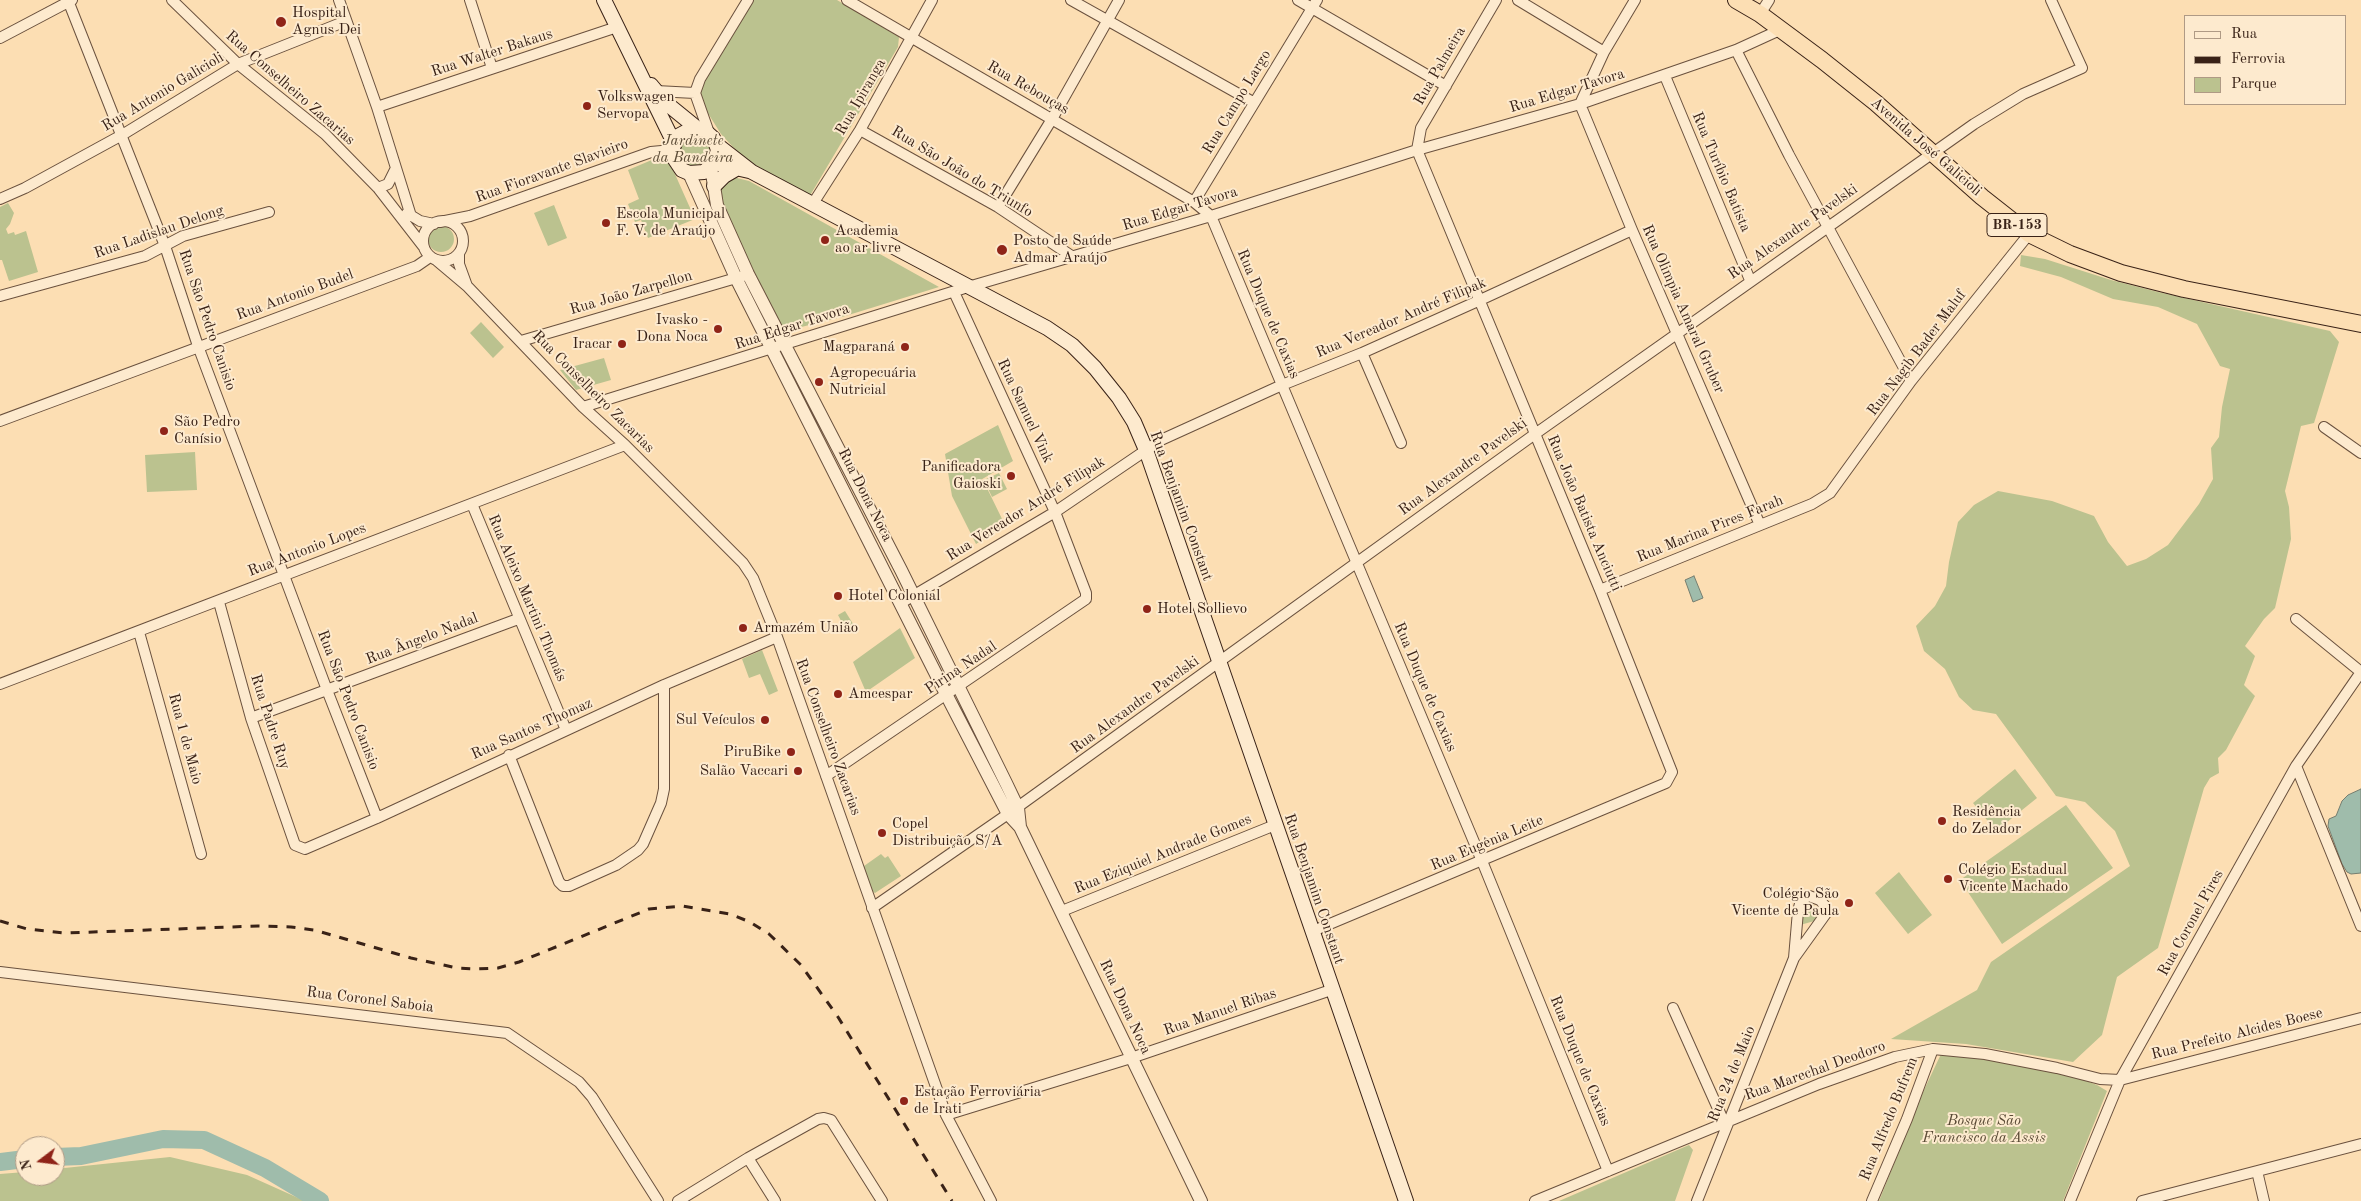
<!DOCTYPE html>
<meta charset="utf-8">
<style>
body{margin:0}
#map{position:relative;width:2361px;height:1201px;overflow:hidden;background:#fcdeb3;font-family:"Old Standard TT",serif}
canvas{display:block}
.legend{position:absolute;left:2184px;top:15px;width:162px;height:90px;box-sizing:border-box;background:#fdeace;border:1px solid #af9a85;margin:0;padding:6px 9px;list-style:none;font-size:15px;color:#392217}
.legend li{display:flex;align-items:center;gap:10px;height:25px}
.legend b{width:25px;border:1px solid #af9a85}
.north{position:absolute;left:15px;top:1136px;width:50px;height:50px;box-sizing:border-box;background:#fdeace;border:1px solid #af9a85;border-radius:50%;rotate:255deg;font-size:14px;font-weight:700;line-height:20px;text-align:center;color:#392217}
.north::after{content:'';display:block;margin:auto;width:18px;height:22px;background:#8f2418;clip-path:polygon(50% 0,100% 100%,50% 72%,0 100%)}
</style>
<div id="map">
<canvas width="2361" height="1201"></canvas>
<ul class="legend">
<li><b style="height:6px;background:#fdeace"></b>Rua</li>
<li><b style="height:6px;background:#392217"></b>Ferrovia</li>
<li><b style="height:14px;background:#bbc28f"></b>Parque</li>
</ul>
<div class="north">N</div>
</div>
<script>
const context = document.querySelector('canvas').getContext('2d');
context.lineJoin = 'round';
function paint(path, color) {
  context.fillStyle = color;
  context.fill(path, 'evenodd');
}
function toPath(rows) {
  const path = new Path2D();
  for (const r of rows) {
    if (r.length === 3) {
      path.moveTo(r[0] + r[2], r[1]);
      path.arc(r[0], r[1], r[2], 0, 2 * Math.PI);
      continue;
    }
    path.moveTo(r[0], r[1]);
    for (let i = 2; i < r.length; i += 2) path.lineTo(r[i], r[i + 1]);
  }
  return path;
}
function strokePath(path, color, width, dash) {
  context.strokeStyle = color;
  context.lineWidth = width;
  context.lineCap = dash ? 'butt' : 'round';
  context.setLineDash(dash || []);
  context.stroke(path);
}
function write(font, color, halo, rows, align = 'center') {
  context.font = font + ' "Old Standard TT",serif';
  context.lineWidth = 4;
  context.setLineDash([]);
  context.textBaseline = 'middle';
  context.strokeStyle = halo;
  context.fillStyle = color;
  for (const [text, x, y, turn = 0] of rows) {
    context.save();
    context.translate(x, y);
    context.rotate((+turn || 0) * Math.PI / 180);
    context.textAlign = isNaN(turn) ? turn : align;
    if (halo) context.strokeText(text, 0, 0);
    context.fillText(text, 0, 0);
    context.restore();
  }
}
const green = toPath([
 [752,0,837,0,899,37,898,47,808,199,743,158,721,134,699,99,699,90],
 [703,134,711,147,709,157,703,164,688,166,680,161,676,145,682,136],
 [666,154,695,219,648,238,641,220,635,222,628,204,639,199,628,170],
 [733,177,749,181,939,287,842,317,785,331,724,215,720,185],
 [8,203,14,213,10,224,6,229,8,234,14,232,15,235,26,231,38,272,9,281,2,260,0,260,0,207],
 [554,205,567,238,548,246,534,213],
 [441,239,13],
 [2021,255,2045,259,2111,280,2158,292,2330,331,2339,342,2314,423,2301,426,2285,491,2289,507,2291,539,2275,608,2264,619,2245,646,2255,656,2244,685,2255,696,2226,750,2218,758,2219,773,2210,778,2204,788,2158,948,2117,977,2102,1035,2073,1062,1966,1044,1891,1039,1977,990,1991,962,2130,866,2115,831,2085,802,2056,796,1996,714,1973,710,1959,697,1945,669,1924,651,1916,626,1935,606,1946,586,1949,562,1958,522,1974,505,1998,491,2052,501,2094,516,2108,542,2127,566,2146,559,2168,545,2199,504,2213,479,2211,448,2219,437,2222,407,2230,369,2220,366,2197,324,2158,307,2113,299,2061,277,2020,266],
 [481,322,504,347,493,358,470,333],
 [604,358,611,380,576,390,560,370],
 [998,425,1013,461,972,485,983,480,1005,525,976,544,952,496,945,454],
 [195,452,197,490,147,492,145,455],
 [999,473,1007,489,992,497,984,480],
 [845,611,855,627,847,632,838,615],
 [900,628,915,658,866,692,853,662],
 [762,650,778,691,769,695,760,674,749,678,742,659],
 [2015,769,2037,798,1996,831,1973,803],
 [2066,805,2113,868,2002,944,1960,880],
 [881,854,885,858,888,856,901,876,875,893,872,891,864,866],
 [1899,872,1932,915,1908,934,1875,893],
 [1810,901,1821,913,1818,920,1800,925,1801,903],
 [1941,1054,1984,1057,2057,1070,2097,1085,2107,1091,2063,1201,1879,1201,1923,1092],
 [1689,1145,1693,1150,1675,1201,1559,1201],
 [170,1157,247,1175,305,1201,0,1201,0,1174,25,1172,25,1176,55,1176,55,1169]
]);
const water = toPath([
 [1694,576,1703,598,1693,602,1685,580,1694,576],
 [2361,789,2361,873,2351,874,2347,872,2342,864,2328,826,2329,819,2336,816,2342,801,2348,795,2361,789]
]);
const river = toPath([
 [55,1157,81,1156,163,1139,204,1140,265,1168,320,1201],
 [0,1162,25,1159]
]);
const minor = toPath([
 [172,0,238,64,325,134,378,188,423,246],
 [339,0,377,107,411,216],
 [470,0,492,68],
 [847,0,1194,202],
 [1071,0,1253,102],
 [1298,0,1446,86],
 [1317,0,1194,202,1211,216,1482,861,1608,1171],
 [1518,0,1604,52],
 [1635,0,1604,52,1580,104,1632,230,1760,525],
 [69,3,165,246,198,346,327,690,377,818],
 [1760,14,1769,0],
 [0,38,72,0],
 [1736,50,1789,155,1911,381],
 [1665,76,1750,280],
 [656,91,695,93],
 [377,107,617,27],
 [860,130,998,207,1073,257],
 [709,133,695,93,700,79,748,0],
 [378,188,388,184,395,170],
 [0,199,25,188,122,135,238,64,346,21],
 [812,205,860,130,932,0],
 [998,207,1052,119,1119,0],
 [407,213,420,221,434,224],
 [443,241,20],
 [440,222,470,216,651,152,672,150],
 [459,253,459,264,467,286],
 [436,260,468,287,583,407,625,445,743,563,753,578,777,637,946,1115,991,1201],
 [0,296,145,256,183,236,269,212],
 [521,341,743,276],
 [1362,353,1401,443],
 [583,407,968,287,1211,216,1417,150,1580,104,1736,50,1782,29],
 [0,421,417,266,430,257],
 [2324,427,2361,453],
 [472,504,566,730],
 [1600,590,1812,504,1830,493,1911,381,2029,234],
 [219,602,251,718,295,845,305,849,377,818,664,685,777,637],
 [901,603,1055,512,1161,440,1282,385,1362,353,1478,301,1632,230],
 [2296,619,2361,672],
 [139,632,201,854],
 [0,684,625,445],
 [251,718,518,619],
 [509,755,559,882,563,886,569,886,616,865,638,850,643,844,661,803,664,789,664,685],
 [2296,766,2361,926],
 [826,776,1086,599,1086,593,1055,512,954,292],
 [872,908,1008,814,1535,434,1974,124,2023,94,2082,68,2051,0],
 [1062,911,1275,825],
 [1313,931,1666,783,1672,772,1600,590,1417,150,1421,128,1496,0],
 [0,972,507,1033,579,1082,592,1097,658,1201],
 [1673,1008,1724,1122],
 [946,1115,1131,1058,1331,990],
 [748,1158,775,1201],
 [2257,1171,2264,1201],
 [678,1201,748,1158,818,1119,824,1118,831,1120,882,1201],
 [1535,1201,1819,1084,1895,1057,1933,1049,1985,1054,2057,1068,2100,1079,2120,1080,2361,1018],
 [1697,1201,1794,958,1827,912,1825,906,1820,900,1809,896,1801,900,1798,911,1794,958],
 [1872,1201,1907,1119,1933,1049],
 [2070,1201,2120,1080,2296,766,2361,672],
 [2142,1201,2361,1144]
]);
const tertiary = toPath([
 [711,167,717,205,748,274,901,570,1006,783,1018,808,1020,827],
 [689,173,736,278,947,696,1008,814,1020,827,1201,1201]
]);
const secondary = toPath([
 [604,0,674,143],
 [651,85,666,103,698,129],
 [716,144,718,150,714,163,704,172,689,173,682,170,674,158,672,150,678,136,691,129,704,130,713,138,716,144,752,172,1047,328,1072,345,1095,368,1119,398,1134,422,1146,450,1406,1201],
 [714,163,749,171],
 [714,186,724,176,736,169]
]);
const trunk = toPath([
 [1736,0,1760,14,1822,60,1876,103,1982,197,2029,234,2070,254,2121,273,2184,289,2361,324]
]);
const rail = toPath([
 [0,921,27,929,65,933,258,926,291,927,314,930,411,958,457,968,476,969,498,968,519,962,649,909,682,906,730,914,750,922,769,934,801,965,838,1017,952,1201]
]);
const markers = [
 [281,22,6,"#8f2418"],
 [587,106,5,"#8f2418"],
 [606,223,5,"#8f2418"],
 [825,240,5,"#8f2418"],
 [1002,250,6,"#8f2418"],
 [718,329,5,"#8f2418"],
 [622,344,5,"#8f2418"],
 [905,347,5,"#8f2418"],
 [819,382,5,"#8f2418"],
 [164,431,5,"#8f2418"],
 [1011,476,5,"#8f2418"],
 [838,596,5,"#8f2418"],
 [1147,609,5,"#8f2418"],
 [743,628,5,"#8f2418"],
 [838,694,5,"#8f2418"],
 [765,720,5,"#8f2418"],
 [791,752,5,"#8f2418"],
 [798,771,5,"#8f2418"],
 [1942,821,5,"#8f2418"],
 [882,833,5,"#8f2418"],
 [1948,879,5,"#8f2418"],
 [1849,903,5,"#8f2418"],
 [904,1101,5,"#8f2418"]
];
const shields = [
 [2017,225,60]
];
const shieldNames = [
 ["BR-153",2017,225]
];
const poiNames = [
 ["Hospital",292,13],
 ["Agnus Dei",292,30],
 ["Volkswagen",597,97],
 ["Servopa",597,114],
 ["Escola Municipal",616,214],
 ["F. V. de Araújo",616,231],
 ["Academia",835,231],
 ["ao ar livre",835,248],
 ["Posto de Saúde",1013,241],
 ["Admar Araújo",1013,258],
 ["Ivasko -",708,320,"right"],
 ["Dona Noca",708,337,"right"],
 ["Iracar",612,344,"right"],
 ["Magparaná",895,347,"right"],
 ["Agropecuária",829,373],
 ["Nutricial",829,390],
 ["São Pedro",174,422],
 ["Canísio",174,439],
 ["Panificadora",1001,467,"right"],
 ["Gaioski",1001,484,"right"],
 ["Hotel Colonial",848,596],
 ["Hotel Sollievo",1157,609],
 ["Armazém União",753,628],
 ["Amcespar",848,694],
 ["Sul Veículos",755,720,"right"],
 ["PiruBike",781,752,"right"],
 ["Salão Vaccari",788,771,"right"],
 ["Residência",1952,812],
 ["do Zelador",1952,829],
 ["Copel",892,824],
 ["Distribuição S/A",892,841],
 ["Colégio Estadual",1958,870],
 ["Vicente Machado",1958,887],
 ["Colégio São",1839,894,"right"],
 ["Vicente de Paula",1839,911,"right"],
 ["Estação Ferroviária",914,1092],
 ["de Irati",914,1109]
];
const streetNames = [
 ["Rua Walter Bakaus",492,53,-18],
 ["Rua Palmeira",1440,66,-60],
 ["Rua Conselheiro Zacarias",290,88,41],
 ["Rua Rebouças",1028,88,30],
 ["Rua Edgar Tavora",1567,91,-17],
 ["Rua Antonio Galicioli",163,92,-31],
 ["Rua Ipiranga",861,97,-60],
 ["Rua Campo Largo",1237,102,-59],
 ["Avenida José Galicioli",1926,147,41],
 ["Rua Fioravante Slavieiro",552,171,-20],
 ["Rua São João do Triunfo",962,172,31],
 ["Rua Turíbio Batista",1721,172,67],
 ["Rua Edgar Tavora",1180,209,-17],
 ["Rua Ladislau Delong",159,232,-19],
 ["Rua Alexandre Pavelski",1793,232,-35],
 ["Rua João Zarpellon",631,293,-16],
 ["Rua Antonio Budel",295,295,-20],
 ["Rua Olimpia Amaral Gruber",1683,309,66],
 ["Rua Duque de Caxias",1268,314,67],
 ["Rua Vereador André Filipak",1401,318,-23],
 ["Rua São Pedro Canisio",207,320,71],
 ["Rua Edgar Tavora",792,327,-18],
 ["Rua Nagib Bader Maluf",1917,353,-53],
 ["Rua Conselheiro Zacarias",593,392,45],
 ["Rua Samuel Vink",1025,411,65],
 ["Rua Alexandre Pavelski",1463,467,-36],
 ["Rua Dona Noca",865,495,63],
 ["Rua Benjamim Constant",1181,506,70],
 ["Rua Vereador André Filipak",1026,509,-32],
 ["Rua João Batista Anciutti",1584,513,67],
 ["Rua Marina Pires Farah",1710,529,-22],
 ["Rua Antonio Lopes",307,550,-21],
 ["Rua Aleixo Martini Thomás",527,598,67],
 ["Rua Ângelo Nadal",422,639,-21],
 ["Pirina Nadal",961,668,-34],
 ["Rua Duque de Caxias",1425,687,67],
 ["Rua São Pedro Canisio",348,700,69],
 ["Rua Alexandre Pavelski",1135,705,-36],
 ["Rua Padre Ruy",270,722,72],
 ["Rua Santos Thomaz",532,729,-24],
 ["Rua Conselheiro Zacarias",828,737,70],
 ["Rua 1 de Maio",185,739,75],
 ["Rua Eugênia Leite",1487,843,-23],
 ["Rua Eziquiel Andrade Gomes",1163,854,-22],
 ["Rua Benjamim Constant",1314,889,71],
 ["Rua Coronel Pires",2191,923,-61],
 ["Rua Coronel Saboia",370,1000,7],
 ["Rua Dona Noca",1125,1007,65],
 ["Rua Manuel Ribas",1220,1012,-19],
 ["Rua Prefeito Alcides Boese",2237,1034,-14],
 ["Rua Duque de Caxias",1580,1061,68],
 ["Rua Marechal Deodoro",1815,1071,-20],
 ["Rua 24 de Maio",1732,1074,-68],
 ["Rua Alfredo Bufrem",1889,1119,-68]
];
const parkNames = [
 ["Jardinete",693,141],
 ["da Bandeira",693,158],
 ["Bosque São",1984,1121],
 ["Francisco da Assis",1984,1138]
];
paint(green, '#bbc28f');
paint(water, '#9fbcab');
strokePath(water, '#767e70', 1);
strokePath(river, '#9fbcab', 18);
strokePath(minor, '#6a513e', 12);
strokePath(tertiary, '#6a513e', 14);
strokePath(secondary, '#392217', 16);
strokePath(trunk, '#392217', 18);
strokePath(minor, '#fdeace', 10);
strokePath(tertiary, '#fdeace', 12);
strokePath(secondary, '#fdeace', 14);
strokePath(trunk, '#fcdeb3', 16);
strokePath(rail, '#392217', 3, [9, 9]);
for (const [x, y, r, color] of markers) {
  const dot = new Path2D();
  dot.arc(x, y, r, 0, 2 * Math.PI);
  context.fillStyle = color;
  context.fill(dot);
  strokePath(dot, '#fdeace', 2);
}
for (const [x, y, w] of shields) {
  const box = new Path2D();
  box.roundRect(x - w / 2, y - 11.5, w, 23, 4);
  context.fillStyle = '#fdeace';
  context.fill(box);
  strokePath(box, '#392217', 1);
}
write('bold 14px', '#392217', null, shieldNames);
write('15px', '#392217', '#fdeace', poiNames, 'left');
write('15px', '#392217', '#fdeace', streetNames);
write('italic 15px', '#5a4a35', '#fdeace', parkNames);
</script>
